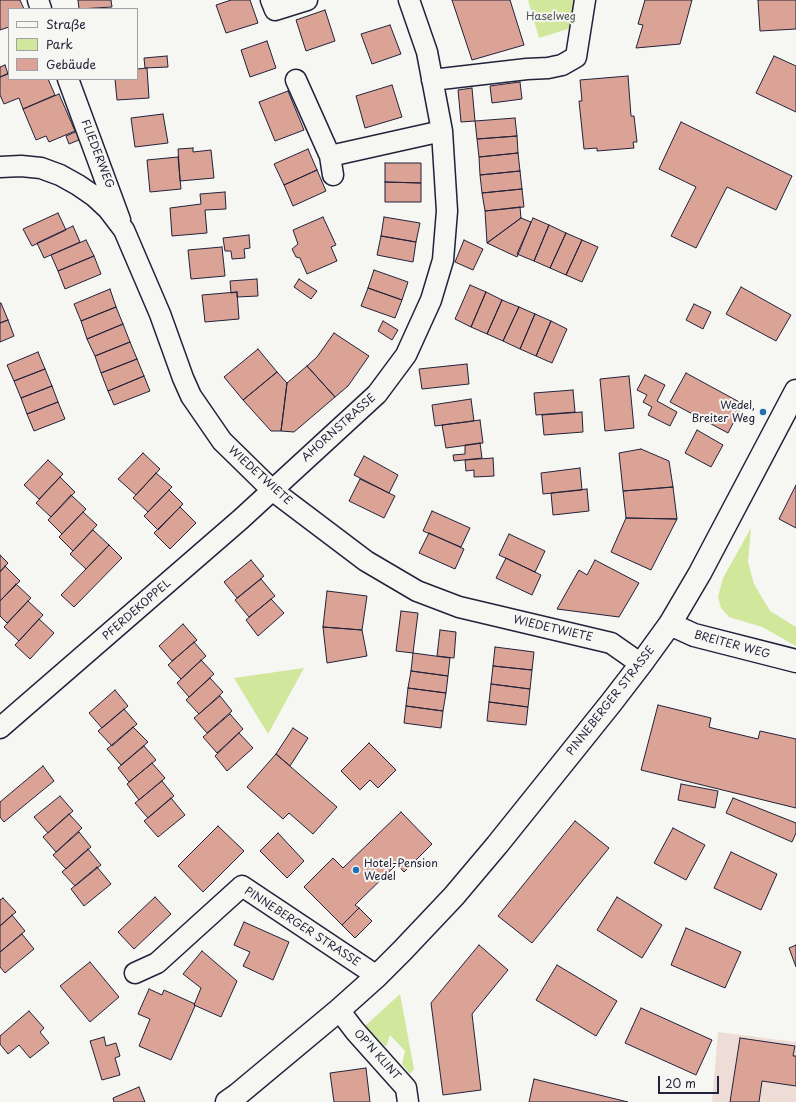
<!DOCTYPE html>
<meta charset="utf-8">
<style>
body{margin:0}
#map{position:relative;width:796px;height:1102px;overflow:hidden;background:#f6f6f2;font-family:"Playpen Sans",sans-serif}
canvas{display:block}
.legend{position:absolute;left:8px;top:8px;width:130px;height:72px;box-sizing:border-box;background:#f6f6f2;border:1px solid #a1a1a9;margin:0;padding:5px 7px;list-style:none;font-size:12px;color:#22223b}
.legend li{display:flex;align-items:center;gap:8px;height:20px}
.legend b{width:20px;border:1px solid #a1a1a9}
.scale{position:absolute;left:658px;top:1076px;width:61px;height:18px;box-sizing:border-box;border:2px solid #22223b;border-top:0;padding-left:5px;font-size:12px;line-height:14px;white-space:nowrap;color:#22223b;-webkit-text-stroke:3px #f6f6f2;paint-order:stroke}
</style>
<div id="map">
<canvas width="796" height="1102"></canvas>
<ul class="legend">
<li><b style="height:5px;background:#f6f6f2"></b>Straße</li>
<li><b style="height:11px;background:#d1e79c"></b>Park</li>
<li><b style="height:11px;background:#dba396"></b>Gebäude</li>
</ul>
<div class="scale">20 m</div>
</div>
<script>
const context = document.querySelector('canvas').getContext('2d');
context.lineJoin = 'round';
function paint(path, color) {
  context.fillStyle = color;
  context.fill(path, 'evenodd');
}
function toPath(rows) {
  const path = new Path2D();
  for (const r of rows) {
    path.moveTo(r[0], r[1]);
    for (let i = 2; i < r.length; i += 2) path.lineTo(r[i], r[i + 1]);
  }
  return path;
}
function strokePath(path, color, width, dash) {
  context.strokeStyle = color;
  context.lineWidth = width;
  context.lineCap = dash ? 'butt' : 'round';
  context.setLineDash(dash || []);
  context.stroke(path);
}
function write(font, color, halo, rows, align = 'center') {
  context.font = font + ' "Playpen Sans",sans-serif';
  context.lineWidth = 4;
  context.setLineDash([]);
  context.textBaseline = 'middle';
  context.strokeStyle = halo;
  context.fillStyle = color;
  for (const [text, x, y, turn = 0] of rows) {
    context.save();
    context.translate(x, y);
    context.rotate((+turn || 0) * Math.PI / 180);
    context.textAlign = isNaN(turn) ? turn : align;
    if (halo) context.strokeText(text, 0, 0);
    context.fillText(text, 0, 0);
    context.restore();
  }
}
const built = toPath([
 [718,1032,796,1042,796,1102,712,1102]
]);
const green = toPath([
 [528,0,574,0,571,28,539,38],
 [751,528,748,562,754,584,770,611,796,627,796,646,762,627,729,617,721,608,718,597,723,578],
 [304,668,268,734,234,678],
 [400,994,414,1069,410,1074,402,1064,405,1051,390,1035,386,1047,365,1026]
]);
const building = toPath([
 [0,0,20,0,24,9,9,9,9,27,0,30,0,0],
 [78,0,111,0,112,7,79,9,78,0],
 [231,0,250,0,258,23,226,33,216,5,231,0],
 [452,0,510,0,524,45,472,60,452,0],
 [645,0,692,0,680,44,636,48,643,25,638,24,645,0],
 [758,0,796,0,796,29,760,31,758,0],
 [325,10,335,41,306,51,296,20,325,10],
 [390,25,401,54,372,64,361,34,390,25],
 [267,41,276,68,250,77,241,50,267,41],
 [167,56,168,67,145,68,144,58,167,56],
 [774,56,796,66,796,112,756,93,774,56],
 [5,65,8,74,0,77,0,67,5,65],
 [147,68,149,98,117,100,115,79,137,79,137,69,147,68],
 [9,73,9,79,48,79,55,95,23,109,19,98,4,104,0,95,0,77,9,73],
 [628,76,631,116,634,116,637,142,633,142,634,148,597,151,597,148,584,149,579,101,582,101,580,80,628,76],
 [520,82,522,99,492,103,490,86,520,82],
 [392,85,402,117,365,128,356,96,392,85],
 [472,88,475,121,461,122,458,90,472,88],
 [288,91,304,130,275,141,259,102,288,91],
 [59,94,75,131,49,142,46,136,36,140,23,109,59,94],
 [163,114,168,143,135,147,131,118,163,114],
 [515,118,517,136,477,139,475,121,515,118],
 [681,122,792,176,776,210,727,187,696,248,671,236,696,187,659,169,681,122],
 [80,130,84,138,69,144,66,136,80,130],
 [517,136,518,153,479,157,477,139,517,136],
 [193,148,193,152,211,150,214,178,180,181,178,149,193,148],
 [308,149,317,170,284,185,274,164,308,149],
 [518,153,520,171,480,175,479,157,518,153],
 [178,157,181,189,150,192,147,160,178,157],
 [385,163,421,163,421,183,385,182,385,163],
 [317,170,326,191,293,206,284,185,317,170],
 [520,171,522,189,482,193,480,175,520,171],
 [385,182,421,183,421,202,385,202,385,182],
 [522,189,524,207,485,211,482,193,522,189],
 [225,192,226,209,205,210,207,233,172,236,170,208,201,204,200,194,225,192],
 [520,207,521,218,487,243,485,211,520,207],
 [58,213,66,230,32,246,23,229,58,213],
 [323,217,336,245,331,247,337,261,307,274,300,258,296,257,292,249,298,244,293,230,323,217],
 [384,217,420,223,416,242,381,236,384,217],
 [521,218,531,222,517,257,487,243,521,218],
 [533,218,549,225,534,261,517,254,533,218],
 [549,225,566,233,550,268,534,261,549,225],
 [73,226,80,242,44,258,37,243,73,226],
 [566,233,582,240,566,275,550,268,566,233],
 [249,235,250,248,244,249,245,258,232,259,231,251,225,251,223,238,249,235],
 [381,236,416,242,413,262,377,255,381,236],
 [86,240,94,256,58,271,51,255,86,240],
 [464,240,483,249,473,270,455,262,464,240],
 [582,240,598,247,582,282,566,275,582,240],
 [222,247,225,276,191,279,188,250,222,247],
 [94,256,101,274,65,289,58,271,94,256],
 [374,270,408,282,402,300,368,288,374,270],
 [257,279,258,296,237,297,237,292,231,293,230,281,257,279],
 [299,279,317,291,311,299,294,287,299,279],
 [470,285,486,292,471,327,455,319,470,285],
 [741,287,791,315,776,341,726,314,741,287],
 [368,288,402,300,395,318,361,306,368,288],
 [110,289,116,307,81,321,74,304,110,289],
 [237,292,239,319,205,322,202,295,237,292],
 [486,292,502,300,487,334,471,327,486,292],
 [502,300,519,307,503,341,487,334,502,300],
 [0,303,1,303,8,320,0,323,0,303],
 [694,304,711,312,703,329,686,320,694,304],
 [116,307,123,324,87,339,81,321,116,307],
 [519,307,535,314,520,349,503,341,519,307],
 [535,314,551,321,536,356,520,349,535,314],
 [8,320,14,336,0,342,0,323,8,320],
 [383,321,398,330,392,340,378,331,383,321],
 [551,321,567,329,552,363,536,356,551,321],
 [123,324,130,342,95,356,87,339,123,324],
 [334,333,369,356,348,386,335,397,307,366,317,357,334,333],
 [130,342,137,359,101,373,95,356,130,342],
 [258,349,277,372,243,400,224,377,258,349],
 [38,352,45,369,14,381,7,365,38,352],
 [137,359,144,376,108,391,101,373,137,359],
 [467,364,469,384,422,389,419,369,467,364],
 [307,366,335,397,294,432,281,431,287,383,307,366],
 [45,369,52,386,21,398,14,381,45,369],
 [277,372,287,383,281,431,271,431,243,400,277,372],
 [686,373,743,404,728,433,670,402,686,373],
 [645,375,665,385,657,401,677,412,670,426,648,415,652,407,643,402,647,395,637,390,645,375],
 [144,376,150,391,114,405,108,391,144,376],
 [629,376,634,428,605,431,600,379,629,376],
 [52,386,58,402,27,414,21,398,52,386],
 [573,390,575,412,536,415,534,393,573,390],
 [471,399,474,421,435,426,432,405,471,399],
 [58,402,65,419,34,431,27,414,58,402],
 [582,412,583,432,544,435,542,415,582,412],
 [480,420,483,443,446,448,442,425,480,420],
 [697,430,723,445,711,467,685,453,697,430],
 [480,443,482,458,454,461,453,455,465,454,465,445,480,443],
 [641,449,669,461,673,487,623,491,619,453,641,449],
 [143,453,160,469,136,495,118,479,143,453],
 [364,456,398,475,389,493,354,475,364,456],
 [493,458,494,476,474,477,474,470,466,471,465,460,493,458],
 [48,460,63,474,39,499,24,485,48,460],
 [580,468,582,490,543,494,541,473,580,468],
 [156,473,172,487,148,512,133,498,156,473],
 [60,477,75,492,51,517,36,503,60,477],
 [360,479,395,496,384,518,349,501,360,479],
 [796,485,796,528,779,519,796,485],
 [673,487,677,519,626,518,623,491,673,487],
 [587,489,589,511,553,515,551,493,587,489],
 [169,490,183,504,158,530,144,516,169,490],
 [71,495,86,509,62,534,48,520,71,495],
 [180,507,196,523,170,549,154,533,180,507],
 [432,511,470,528,461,547,423,531,432,511],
 [83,512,97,525,73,551,59,537,83,512],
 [626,518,677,519,651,570,611,552,626,518],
 [93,530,109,545,86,569,70,554,93,530],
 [429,533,464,549,455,569,419,553,429,533],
 [509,534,545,551,535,572,499,555,509,534],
 [109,545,122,558,74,607,61,595,109,545],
 [0,555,8,563,0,572,0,555],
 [506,558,541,575,532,595,496,578,506,558],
 [251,560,264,576,237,598,224,582,251,560],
 [595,560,639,583,619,617,557,609,579,570,587,575,595,560],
 [5,566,20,581,0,601,0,572,5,566],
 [261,579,275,596,249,617,235,600,261,579],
 [16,584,31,598,7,623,0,616,0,601,16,584],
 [327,591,367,596,362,630,323,627,327,591],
 [271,599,284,613,258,636,246,620,271,599],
 [28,601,43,615,19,641,4,627,28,601],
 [401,611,418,613,413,653,396,651,401,611],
 [39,619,54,633,30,659,15,645,39,619],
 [183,624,197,640,172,661,159,646,183,624],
 [323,627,362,630,367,656,327,663,323,627],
 [440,630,456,632,454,658,437,656,440,630],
 [194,642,206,656,181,679,168,665,194,642],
 [495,647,534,652,532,670,493,666,495,647],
 [413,653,450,658,448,676,411,671,413,653],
 [201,660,214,674,189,697,177,683,201,660],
 [493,666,532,670,530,689,491,684,493,666],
 [411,671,448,676,446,693,408,688,411,671],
 [210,678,223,692,199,714,186,700,210,678],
 [491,684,530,689,528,707,489,702,491,684],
 [408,688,446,693,443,711,406,706,408,688],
 [115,690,128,706,102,728,89,713,115,690],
 [220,696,232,711,207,733,194,718,220,696],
 [489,702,528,707,526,725,487,721,489,702],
 [658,705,711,718,709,727,712,728,758,739,760,731,796,739,796,808,641,770,658,705],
 [406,706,443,711,441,728,404,723,406,706],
 [124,709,137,724,112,746,98,731,124,709],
 [230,714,243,729,217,753,203,737,230,714],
 [133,727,148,742,121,765,107,749,133,727],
 [293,728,308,738,290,766,276,754,293,728],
 [239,733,253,748,227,771,215,756,239,733],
 [369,743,396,770,378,788,370,780,360,790,341,771,369,743],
 [144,746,156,760,129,782,118,768,144,746],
 [276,754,337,807,313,834,289,813,283,819,247,787,276,754],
 [152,763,165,778,139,800,127,784,152,763],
 [43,766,54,781,4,822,0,817,0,802,43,766],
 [162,781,174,796,148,818,135,803,162,781],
 [681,784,718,791,715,808,678,800,681,784],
 [60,796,73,811,48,833,34,817,60,796],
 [171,798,185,815,158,837,144,821,171,798],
 [733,798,796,823,796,833,792,842,726,813,733,798],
 [401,812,432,844,404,872,397,864,355,905,359,908,342,925,304,887,333,858,343,868,401,812],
 [69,814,82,828,56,852,43,837,69,814],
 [575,821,609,848,532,943,498,916,575,821],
 [218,826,244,851,203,892,178,866,218,826],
 [673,828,705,845,686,880,654,863,673,828],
 [79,832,91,847,66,869,53,855,79,832],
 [278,833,304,861,287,878,260,851,278,833],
 [88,849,101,865,75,886,62,872,88,849],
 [731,852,777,874,761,910,714,888,731,852],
 [97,867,111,884,84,906,71,889,97,867],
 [155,897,171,914,134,949,118,932,155,897],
 [617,897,662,925,642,958,597,930,617,897],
 [3,898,16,912,0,926,0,900,3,898],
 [359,908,372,921,355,938,342,925,359,908],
 [12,915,25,931,0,952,0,926,12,915],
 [244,922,289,942,273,980,243,966,250,952,234,945,244,922],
 [686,928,741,952,725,988,671,965,686,928],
 [22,934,34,949,5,973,0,967,0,952,22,934],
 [479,945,508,970,472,1014,481,1090,443,1095,431,1003,479,945],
 [796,945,796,967,789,948,796,945],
 [202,951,237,981,221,1017,194,1005,201,988,183,974,202,951],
 [90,962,119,997,90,1022,60,986,90,962],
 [557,965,617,1001,596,1036,536,1000,557,965],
 [149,989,162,995,164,990,195,1004,194,1005,195,1006,171,1060,139,1046,150,1019,138,1014,149,989],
 [641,1008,712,1040,696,1075,625,1043,641,1008],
 [29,1011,44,1028,40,1032,49,1043,30,1058,19,1045,8,1054,0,1044,0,1036,29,1011],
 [104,1037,106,1046,116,1043,120,1056,115,1058,120,1075,102,1080,90,1041,104,1037],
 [740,1038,795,1046,793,1056,796,1056,796,1086,762,1081,759,1102,730,1102,740,1038],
 [366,1068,370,1102,334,1102,330,1073,366,1068],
 [534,1079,628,1102,529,1102,534,1079],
 [139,1087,145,1102,114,1102,113,1098,139,1087]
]);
const street = toPath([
 [38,0,41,9],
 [271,0,275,10,307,0],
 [68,79,120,220],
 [296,80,330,156,442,131],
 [432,80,527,69,548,68,562,65,576,57,585,0],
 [330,156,333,175],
 [0,167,21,166,41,168,60,175,78,185,94,196,108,209,124,230,160,314,183,378,191,396,222,441,272,490,366,561,417,591,459,607,611,643,641,664],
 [0,728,241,519,377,394,406,355,431,300,443,260,447,211,442,131,427,52,409,0],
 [135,973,157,963,242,886,377,976],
 [339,1010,355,1031,406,1088,408,1102]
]);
const secondary = toPath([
 [670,624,694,635,796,661],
 [227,1102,237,1095,339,1010,377,976,402,951,454,896,497,845,611,703,641,664,670,624,700,573,796,391]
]);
const markers = [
 [763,412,4,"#1f6fb2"],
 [356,870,4,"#1f6fb2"]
];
const parkNames = [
 ["Haselweg",551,17]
];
const streetNames = [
 ["FLIEDERWEG",97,154,69],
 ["AHORNSTRASSE",339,428,-42],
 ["WIEDETWIETE",260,476,42],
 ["PFERDEKOPPEL",137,610,-41],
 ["WIEDETWIETE",553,629,13],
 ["BREITER WEG",732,645,15],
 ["PINNEBERGER STRASSE",611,701,-52],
 ["PINNEBERGER STRASSE",302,927,33],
 ["OP'N KLINT",377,1055,48]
];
const poiNames = [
 ["Wedel,",755,406],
 ["Breiter Weg",755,419],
 ["Hotel-Pension",364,864,"left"],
 ["Wedel",364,877,"left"]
];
paint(built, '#eeddd6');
paint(green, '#d1e79c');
paint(building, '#dba396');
strokePath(building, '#22223b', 1);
strokePath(street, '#22223b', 23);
strokePath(secondary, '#22223b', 25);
strokePath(street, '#f6f6f2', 20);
strokePath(secondary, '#f6f6f2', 22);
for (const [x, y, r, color] of markers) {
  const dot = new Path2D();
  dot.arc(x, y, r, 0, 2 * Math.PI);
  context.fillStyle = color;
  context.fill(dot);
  strokePath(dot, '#f6f6f2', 1.5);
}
write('11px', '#4e5353', '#f6f6f2', parkNames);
write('11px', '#22223b', '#f6f6f2', streetNames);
write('11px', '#22223b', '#f6f6f2', poiNames, 'right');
</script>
